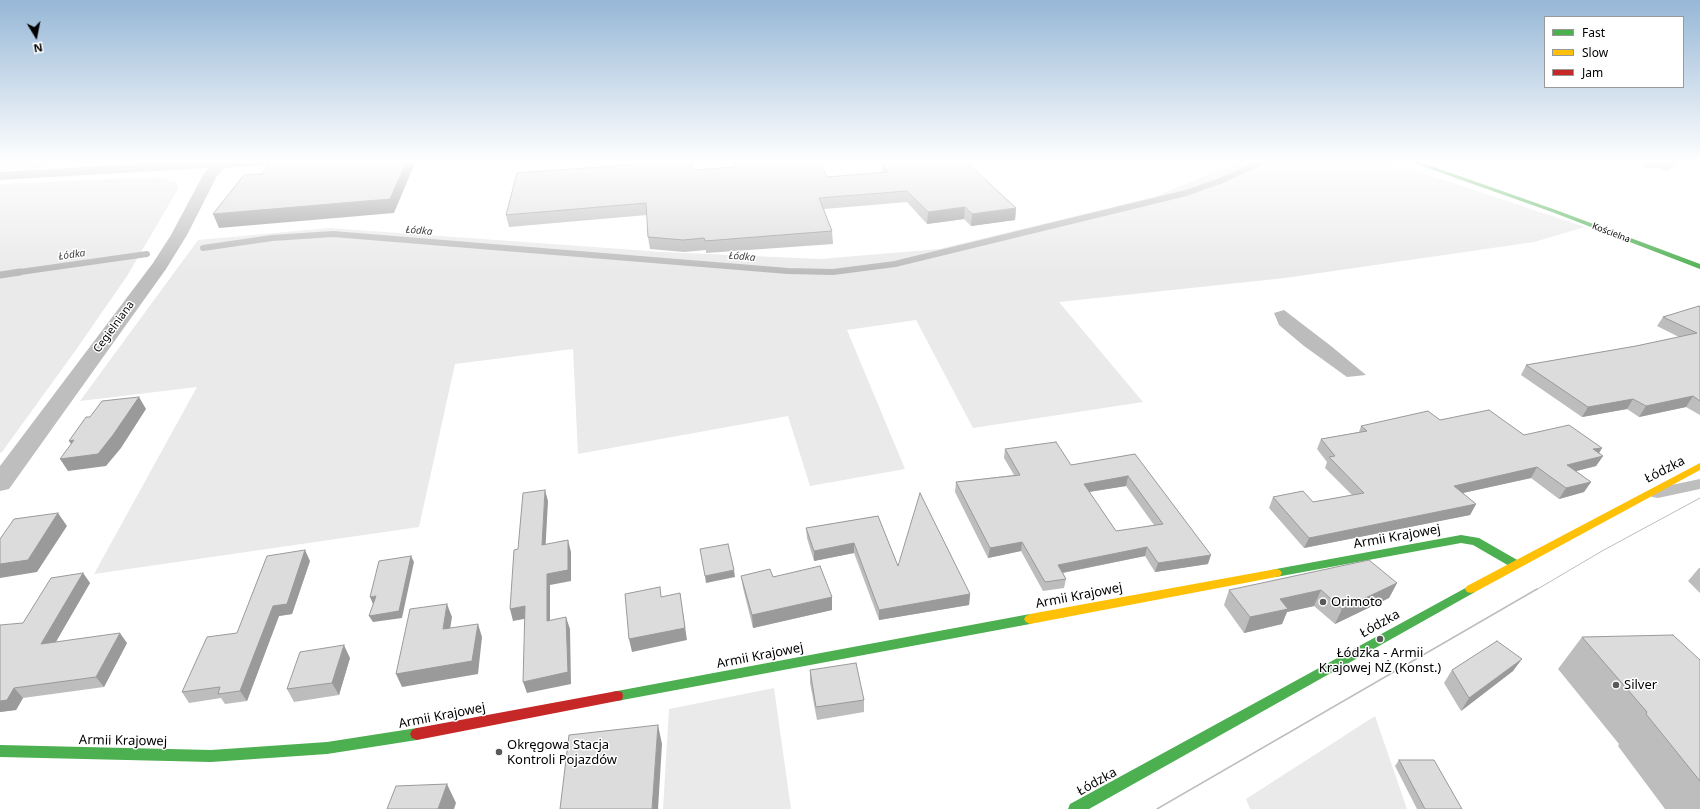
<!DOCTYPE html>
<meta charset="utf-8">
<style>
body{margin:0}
#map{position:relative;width:1700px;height:809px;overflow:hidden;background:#fff;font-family:"Noto Sans",sans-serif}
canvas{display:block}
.legend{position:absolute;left:1544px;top:16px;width:140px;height:72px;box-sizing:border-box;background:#fff;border:1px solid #999;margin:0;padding:5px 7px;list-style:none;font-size:12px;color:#000}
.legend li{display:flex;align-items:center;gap:8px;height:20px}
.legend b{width:20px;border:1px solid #999}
.north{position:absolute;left:16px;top:16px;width:40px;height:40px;-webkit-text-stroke:3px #fff;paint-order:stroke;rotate:170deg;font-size:11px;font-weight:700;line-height:16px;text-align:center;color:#000}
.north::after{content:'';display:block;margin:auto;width:14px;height:18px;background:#000;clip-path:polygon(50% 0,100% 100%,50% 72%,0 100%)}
</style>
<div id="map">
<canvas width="1700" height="809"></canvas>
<ul class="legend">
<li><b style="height:5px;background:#4caf50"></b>Fast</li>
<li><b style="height:5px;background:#ffc107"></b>Slow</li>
<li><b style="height:5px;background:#c62828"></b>Jam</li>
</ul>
<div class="north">N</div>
</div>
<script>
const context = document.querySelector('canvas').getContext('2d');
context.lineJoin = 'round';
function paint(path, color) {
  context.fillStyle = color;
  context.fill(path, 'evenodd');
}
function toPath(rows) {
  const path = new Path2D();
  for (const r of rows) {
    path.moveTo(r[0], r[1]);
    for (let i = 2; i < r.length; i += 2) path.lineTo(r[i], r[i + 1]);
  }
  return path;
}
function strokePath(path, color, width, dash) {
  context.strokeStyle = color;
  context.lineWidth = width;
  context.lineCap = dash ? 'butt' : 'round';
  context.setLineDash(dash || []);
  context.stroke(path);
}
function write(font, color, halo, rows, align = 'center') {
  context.font = font + ' "Noto Sans",sans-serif';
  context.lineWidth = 3;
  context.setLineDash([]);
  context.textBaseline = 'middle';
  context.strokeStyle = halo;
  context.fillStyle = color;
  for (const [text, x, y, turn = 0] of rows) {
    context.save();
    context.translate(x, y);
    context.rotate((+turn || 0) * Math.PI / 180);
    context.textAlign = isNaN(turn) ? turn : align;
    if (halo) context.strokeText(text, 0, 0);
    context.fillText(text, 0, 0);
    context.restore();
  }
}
const green = toPath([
 [0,160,80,160,59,166,0,171],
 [1244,160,1384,160,1585,227,1534,242,1285,278,1059,302,1143,402,973,428,916,320,847,330,905,469,810,486,788,416,578,454,573,349,455,364,419,527,94,574,197,387,80,401,198,240,329,228,663,252,820,259,939,249,1154,197],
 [158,177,176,182,178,189,127,276,78,347,2,452,0,453,0,184],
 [774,688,791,809,663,809,669,709],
 [1375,716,1407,809,1250,809,1246,799]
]);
const water = toPath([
 [1636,160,1667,160,1676,164,1670,170,1667,171,1659,168,1645,168,1644,163],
 [1284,310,1331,346,1366,375,1347,377,1304,346,1279,325,1274,313]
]);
const streamFar1 = toPath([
 [203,248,272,238,333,234,788,271,833,272,895,264,1186,193,1220,181,1266,160],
 [13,273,147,254]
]);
const stream = toPath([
 [0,275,20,272]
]);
const lane = toPath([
 [1700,479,1700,489,1658,498,1652,497,1650,493,1652,489,1700,479]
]);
const street = toPath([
 [201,160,287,160,285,163,280,164,224,168,217,176,187,235,166,269,9,489,0,491,0,466,153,263,171,235,203,175,208,168,0,180,0,172,201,160]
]);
const fast = toPath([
 [1405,160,1414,160,1556,210,1700,264,1700,269,1552,212,1405,160],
 [1461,535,1479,538,1519,561,1521,564,1519,567,1515,568,1511,567,1473,545,1461,543,1276,577,1272,576,1270,573,1272,570,1276,569,1461,535],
 [1471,585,1475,586,1477,589,1475,592,1089,809,1068,809,1070,804,1471,585],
 [1030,614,1034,616,1036,619,1034,622,1030,624,617,701,612,700,611,696,612,692,617,691,1030,614],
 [417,728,422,730,424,734,422,738,417,740,327,754,211,762,0,757,0,745,211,750,327,742,417,728]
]);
const slow = toPath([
 [1700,463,1700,470,1475,592,1471,593,1467,592,1465,589,1467,586,1700,463],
 [1276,569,1280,570,1282,573,1280,576,1276,577,1030,624,1026,622,1024,619,1026,616,1030,614,1276,569]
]);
const jam = toPath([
 [617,691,622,692,623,696,622,700,617,701,417,740,412,738,410,734,412,730,417,728,617,691]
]);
const tramFar1 = toPath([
 [1536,590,1602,551,1700,498]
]);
const tram = toPath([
 [1157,809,1537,589]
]);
const wall = toPath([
 [732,160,782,160,783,163,827,177,882,173,882,165,897,163,896,160,964,160,1016,208,1015,220,971,226,964,219,927,224,907,202,824,209,832,231,833,244,706,253,706,250,684,252,650,249,648,237,647,215,509,227,506,215,692,170,733,167],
 [1700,307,1700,415,1686,407,1639,417,1627,409,1582,417,1521,375,1526,365,1636,346,1679,337,1657,326,1663,317],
 [1440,420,1602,448,1599,453,1603,456,1596,466,1576,471,1591,482,1584,492,1559,499,1531,478,1463,493,1476,504,1470,515,1304,548,1269,508,1273,497,1313,502,1352,495,1325,468,1327,462,1317,449,1321,439,1359,432,1361,426],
 [1005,449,1071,465,1135,454,1208,564,1155,572,1145,556,1063,573,1066,579,1064,588,1043,591,1021,551,988,558,955,492,956,482,1014,475,1004,458],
 [1126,486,1154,525,1116,531,1089,492],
 [878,516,898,566,970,594,969,605,879,620,854,553,814,561,807,538,806,528],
 [310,561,292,614,279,616,247,701,225,704,221,698,189,703,182,692,237,633],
 [1699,568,1700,568,1700,593,1688,581],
 [83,573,90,583,55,642,127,643,104,687,23,698,16,710,0,712,23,623],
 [741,576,773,577,832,597,832,610,753,628,743,588],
 [1397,583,1389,598,1335,624,1314,606,1287,612,1282,624,1244,633,1224,605,1229,590],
 [1582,637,1700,660,1700,809,1665,809,1618,746,1619,744,1558,669],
 [350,658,339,695,294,702,287,689],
 [810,670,864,700,864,712,817,720,810,683],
 [1452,670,1513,671,1461,711,1444,683],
 [1399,760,1462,809,1417,809,1395,766]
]);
const shadedWall = toPath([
 [407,160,414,160,415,163,394,213,219,228,213,214],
 [965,207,964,219,927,224,928,212],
 [1016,208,1015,220,971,226,972,214],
 [1693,396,1686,407,1639,417,1646,406],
 [139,397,146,409,121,448,106,466,68,471,60,459],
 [1633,399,1627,409,1582,417,1588,407],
 [74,440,77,453,69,441],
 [1602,448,1596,458,1603,456,1596,466,1561,475,1567,465,1593,449],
 [1537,467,1531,478,1449,496,1454,486],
 [1128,476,1126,486,1082,493,1084,484],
 [1591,482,1584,492,1559,499,1566,488],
 [545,490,548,501,545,556,542,545],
 [1476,504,1470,515,1304,548,1309,538],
 [58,513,67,526,37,572,0,578,0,564],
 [568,540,571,552,571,581,550,585,550,632,547,621,547,574],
 [1022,542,1021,551,988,558,990,548],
 [854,543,854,553,814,561,814,551],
 [1147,547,1145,556,1056,574,1058,565],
 [305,550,310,561,292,614,279,616,247,701,240,691,273,606],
 [1211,555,1208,564,1155,572,1158,563],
 [411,556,414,562,402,618,373,622,369,616],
 [734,570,735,577,706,583,705,576],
 [83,573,90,583,49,654,41,644],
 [1397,583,1389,598,1335,624,1342,609],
 [1321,590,1314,606,1287,612,1282,624,1244,633,1250,617,1280,599],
 [680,593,687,640,632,652,629,639],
 [970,594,969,605,879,620,879,610],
 [376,596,379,602,373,604,370,597],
 [832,597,832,610,753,628,752,615],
 [447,604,452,617,448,642,443,629],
 [525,606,529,618,513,621,510,609],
 [566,617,570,629,571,684,527,693,523,682],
 [478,624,482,637,478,674,402,687,396,674],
 [120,633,127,643,104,687,96,677],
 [344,645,350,658,339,695,332,683],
 [1522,659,1513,671,1461,711,1469,698],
 [14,688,23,698,16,710,0,712,0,701],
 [658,725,662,744,658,809,652,809],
 [447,784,456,803,454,809,438,809]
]);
const building = toPath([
 [276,160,407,160,390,199,213,214,244,175,262,174,272,161,276,160],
 [670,160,691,160,692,170,735,167,733,160,782,160,783,163,819,160,827,177,889,172,882,165,904,162,903,160,964,160,1016,208,972,214,965,207,928,212,907,191,819,198,832,231,705,241,704,238,683,240,648,237,646,203,506,215,517,173,670,162,670,160],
 [1699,306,1700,307,1700,401,1693,396,1646,406,1633,399,1588,407,1526,365,1636,346,1697,333,1663,317,1699,306],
 [139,397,113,435,98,454,60,459,74,440,69,441,86,417,90,417,102,401,139,397],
 [1489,410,1524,435,1569,425,1602,448,1593,449,1603,456,1567,465,1591,482,1566,488,1537,467,1454,486,1476,504,1309,538,1273,497,1303,491,1313,502,1364,493,1329,457,1335,456,1321,439,1367,431,1361,426,1428,411,1440,420,1489,410],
 [1056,442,1071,465,1135,454,1211,555,1158,563,1147,547,1058,565,1066,579,1045,582,1022,542,990,548,956,482,1020,475,1005,449,1056,442],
 [1128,476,1163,524,1116,531,1084,484,1128,476],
 [545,490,542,545,568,540,568,570,547,574,547,621,566,617,568,672,523,682,525,606,510,609,514,550,518,549,523,493,545,490],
 [920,493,970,594,879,610,854,543,814,551,806,528,878,516,898,566,920,493],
 [58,513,28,560,0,564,0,539,14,519,58,513],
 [728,544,734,570,705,576,700,549,728,544],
 [305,550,287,604,273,606,240,691,218,694,220,687,182,692,207,637,237,633,267,556,305,550],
 [411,556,399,611,369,616,376,596,370,597,379,561,411,556],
 [1369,560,1397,583,1342,609,1321,590,1280,599,1288,609,1250,617,1229,590,1369,560],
 [820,566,832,597,752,615,741,576,770,569,773,577,820,566],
 [83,573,41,644,120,633,96,677,14,688,7,700,0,701,0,625,23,623,51,578,83,573],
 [660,587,661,597,680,593,685,628,629,639,625,594,660,587],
 [447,604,443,629,478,624,472,661,396,674,410,609,447,604],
 [1673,635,1700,660,1700,781,1646,714,1647,712,1582,637,1673,635],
 [1497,641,1522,659,1469,698,1452,670,1497,641],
 [344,645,332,683,287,689,300,652,344,645],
 [856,663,864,700,816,707,810,670,856,663],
 [658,725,652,809,560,809,569,735,658,725],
 [1399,760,1434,760,1462,809,1425,809,1399,760],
 [447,784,438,809,387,809,396,786,447,784]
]);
const markers = [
 [1323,602,4,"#595959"],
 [1380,639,4,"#595959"],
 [1616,685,4,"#595959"],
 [499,752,4,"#595959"]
];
const farStreetnames = [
 ["Kościelna",1611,233,21]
];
const farWaternames = [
 ["Łódka",419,231,5],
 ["Łódka",72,255,-8],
 ["Łódka",742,257,5]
];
const streetNames = [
 ["Cegielniana",114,327,-54]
];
const nearStreetnames = [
 ["Łódzka",1665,470,-27],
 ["Armii Krajowej",1397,537,-10],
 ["Armii Krajowej",1079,596,-11],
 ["Łódzka",1380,624,-29],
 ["Armii Krajowej",760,656,-11],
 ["Armii Krajowej",442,716,-11],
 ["Armii Krajowej",123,741,1],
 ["Łódzka",1097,782,-29]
];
const nearPoinames = [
 ["Orimoto",1331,602],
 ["Łódzka - Armii",1380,653,"center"],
 ["Krajowej NŻ (Konst.)",1380,668,"center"],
 ["Silver",1624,685],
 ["Okręgowa Stacja",507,745],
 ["Kontroli Pojazdów",507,760]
];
paint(green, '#eaeaea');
paint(water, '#bcbcbc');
strokePath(streamFar1, '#bcbcbc', 6);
strokePath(stream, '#bcbcbc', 7);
paint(lane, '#bebebe');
paint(street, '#bebebe');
paint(fast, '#4caf50');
paint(slow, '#ffc107');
paint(jam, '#c62828');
strokePath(tramFar1, '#bdbdbd', 1);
strokePath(tram, '#bdbdbd', 1.5);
paint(wall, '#bdbdbd');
paint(shadedWall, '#9a9a9a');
paint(building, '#dcdcdc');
strokePath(building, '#9a9a9a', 1);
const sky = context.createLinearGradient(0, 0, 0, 273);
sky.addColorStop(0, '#96b7d6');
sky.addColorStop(0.59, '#fff');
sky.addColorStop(1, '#ffffff00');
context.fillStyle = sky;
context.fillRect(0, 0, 1700, 273);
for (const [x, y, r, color] of markers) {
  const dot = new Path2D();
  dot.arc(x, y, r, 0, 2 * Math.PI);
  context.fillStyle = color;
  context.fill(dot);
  strokePath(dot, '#fff', 1.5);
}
write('9px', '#000', '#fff', farStreetnames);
write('italic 10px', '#404040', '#fff', farWaternames);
write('11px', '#000', '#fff', streetNames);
write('13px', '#000', '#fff', nearStreetnames);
write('13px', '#000', '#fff', nearPoinames, 'left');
</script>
